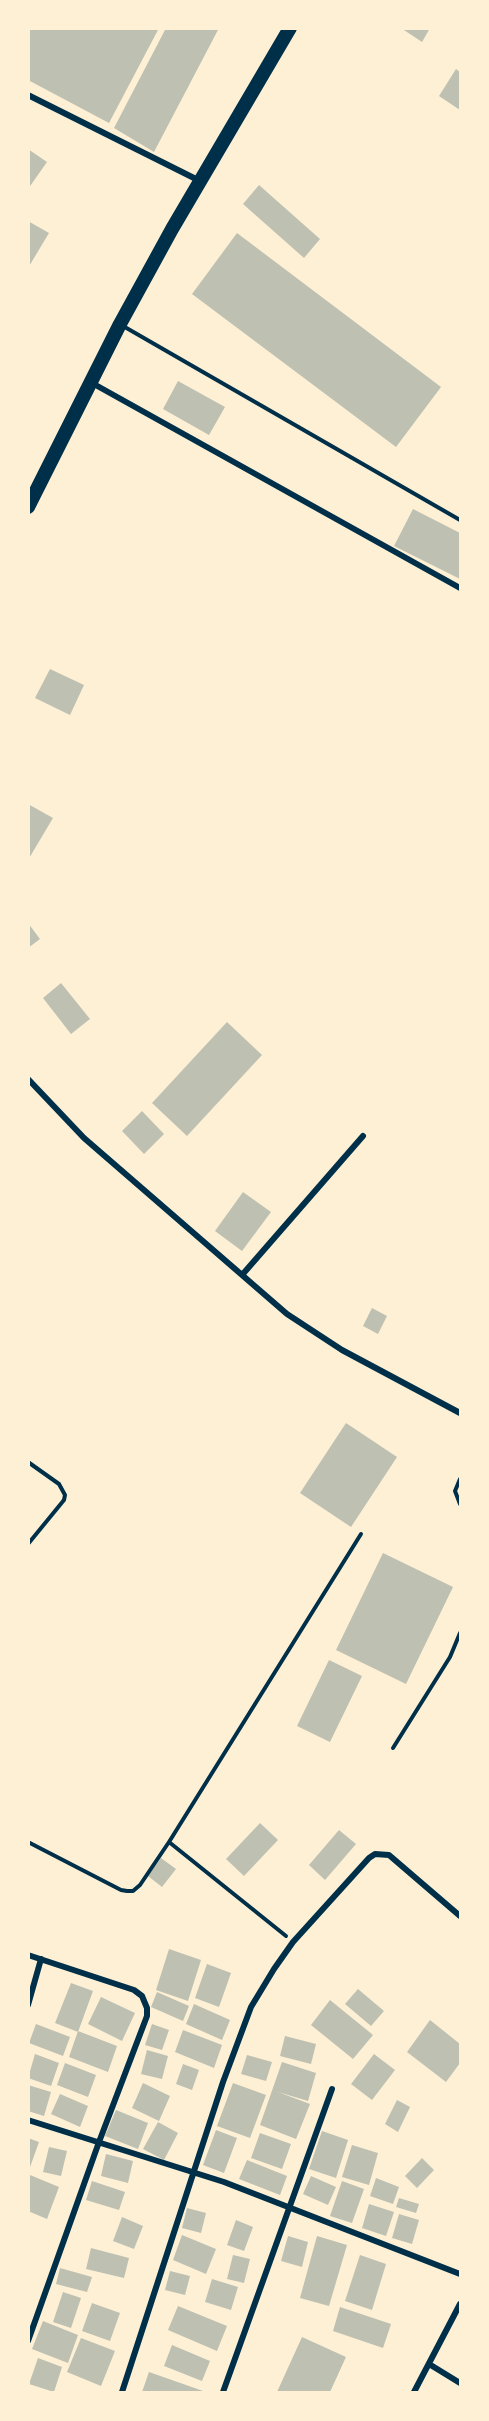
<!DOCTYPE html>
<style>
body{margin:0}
#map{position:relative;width:489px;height:2421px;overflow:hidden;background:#fdf0d5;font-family:"PT Sans",sans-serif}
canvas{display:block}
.frame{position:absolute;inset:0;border:30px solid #fdf0d5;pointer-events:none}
</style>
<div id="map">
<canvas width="489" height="2421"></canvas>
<div class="frame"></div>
</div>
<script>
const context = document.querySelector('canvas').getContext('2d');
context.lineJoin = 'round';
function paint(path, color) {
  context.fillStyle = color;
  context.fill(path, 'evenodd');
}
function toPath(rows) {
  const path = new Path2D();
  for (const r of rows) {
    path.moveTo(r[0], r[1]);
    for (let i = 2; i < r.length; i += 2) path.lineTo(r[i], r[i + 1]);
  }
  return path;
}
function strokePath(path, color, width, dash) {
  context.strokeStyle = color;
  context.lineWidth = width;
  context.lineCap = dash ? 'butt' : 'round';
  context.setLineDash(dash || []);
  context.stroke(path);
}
const building = toPath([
 [28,28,159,28,109,123,28,80],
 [166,28,219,28,154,152,114,128],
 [401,28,430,28,422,42],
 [456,69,460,72,460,110,439,96],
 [28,149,47,162,28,189],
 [259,185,320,239,304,258,243,204],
 [28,221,49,233,28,268],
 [237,233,441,387,396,447,192,294],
 [178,381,225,407,209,435,163,409],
 [413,509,460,533,460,579,394,546],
 [50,669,84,685,70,715,35,698],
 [28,804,53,818,28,860],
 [28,923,40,939,28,948],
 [61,983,90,1019,71,1034,43,998],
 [227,1022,262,1055,187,1136,152,1103],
 [142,1111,164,1134,144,1154,122,1131],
 [243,1192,271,1212,242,1251,215,1231],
 [372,1308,387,1316,378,1334,363,1326],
 [346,1423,397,1457,351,1527,300,1493],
 [383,1553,453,1587,406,1684,336,1650],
 [329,1660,362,1676,330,1742,297,1726],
 [260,1823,278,1840,244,1876,226,1859],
 [339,1830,356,1844,325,1880,309,1865],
 [161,1858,176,1869,162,1887,148,1876],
 [169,1949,201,1960,188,2001,156,1990],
 [207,1964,231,1973,219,2007,195,1998],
 [71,1983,93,1991,78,2032,55,2023],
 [358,1989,384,2011,371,2026,345,2004],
 [157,1992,189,2006,183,2021,151,2007],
 [101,1997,135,2013,122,2041,88,2024],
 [330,2000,373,2035,353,2059,311,2025],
 [194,2004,230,2020,222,2040,186,2024],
 [430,2020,460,2044,460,2063,446,2082,407,2052],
 [36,2024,70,2037,63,2056,29,2043],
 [152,2024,169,2030,162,2050,145,2045],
 [183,2030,222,2045,214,2068,175,2052],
 [78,2031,117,2046,108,2072,69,2057],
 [285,2036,316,2044,311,2064,280,2056],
 [147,2050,168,2056,162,2079,141,2074],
 [35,2054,59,2063,51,2086,28,2078],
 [374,2054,395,2070,372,2100,351,2084],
 [247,2055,272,2062,266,2081,241,2074],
 [282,2062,316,2073,308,2101,278,2092,310,2104,296,2139,260,2125],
 [65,2063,96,2075,88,2097,57,2085],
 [183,2064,199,2070,192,2090,176,2084],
 [143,2083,170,2096,159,2121,132,2108],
 [233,2083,266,2095,250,2138,217,2126],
 [28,2085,51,2092,44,2116,28,2111],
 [60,2094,88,2106,80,2127,51,2114],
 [397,2100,410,2107,398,2132,385,2124],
 [116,2110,148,2123,138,2149,105,2136],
 [158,2122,178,2133,164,2160,143,2149],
 [216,2130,237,2138,224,2173,203,2165],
 [322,2131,348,2140,336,2178,309,2169],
 [260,2133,291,2144,282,2169,251,2158],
 [28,2138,39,2142,29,2170,28,2170],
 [352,2145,378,2153,369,2185,342,2177],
 [49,2147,67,2151,61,2176,43,2172],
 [106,2154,133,2161,128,2183,101,2176],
 [422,2158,434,2170,417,2188,405,2176],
 [247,2160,287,2176,280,2195,239,2179],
 [30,2175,59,2187,47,2219,28,2211],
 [311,2176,336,2187,328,2205,303,2194],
 [376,2178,399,2187,393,2204,370,2196],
 [92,2181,125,2192,119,2210,86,2200],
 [342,2181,364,2189,352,2223,330,2216],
 [399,2198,419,2204,416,2213,396,2207],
 [369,2204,394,2212,386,2236,362,2228],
 [187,2208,206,2213,201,2233,182,2228],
 [399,2214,419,2220,412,2244,392,2238],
 [122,2217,143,2226,134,2249,113,2241],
 [236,2220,253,2227,244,2251,227,2245],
 [182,2235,216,2249,206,2274,173,2260],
 [288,2236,308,2242,302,2267,281,2261],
 [317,2236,347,2245,329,2306,300,2298],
 [91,2248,129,2258,124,2278,86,2269],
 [233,2255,250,2259,244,2283,227,2279],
 [360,2255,386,2264,372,2310,345,2301],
 [60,2268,92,2277,87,2292,56,2284],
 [170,2271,190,2276,185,2295,165,2290],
 [212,2279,238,2287,231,2310,205,2302],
 [63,2292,81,2298,71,2328,53,2322],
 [92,2303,120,2313,110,2341,82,2331],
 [178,2306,227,2326,217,2351,168,2330],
 [340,2307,391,2324,383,2348,333,2331],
 [43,2321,78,2335,68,2363,32,2349],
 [302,2337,346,2357,330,2392,277,2392],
 [81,2338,115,2351,101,2386,67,2372],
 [172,2345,210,2361,202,2381,164,2366],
 [38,2358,62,2367,54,2392,29,2384],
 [149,2372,206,2392,142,2392]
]);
const path = toPath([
 [28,1842,121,1890,127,1891,133,1891,140,1885,169,1842],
 [286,1936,169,1842,361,1534]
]);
const service = toPath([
 [123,326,460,520],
 [28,1462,59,1484,65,1495,64,1500,28,1544],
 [460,1479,455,1491,460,1504],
 [393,1748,450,1657,460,1633]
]);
const minor = toPath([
 [28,95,200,181],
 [92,383,460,588],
 [28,1079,84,1138,287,1314,342,1350,460,1413],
 [242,1275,363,1136],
 [28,1955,134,1990,142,1996,147,2008,147,2016,99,2142,28,2341],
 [28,2005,41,1959],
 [28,2120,224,2182,460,2274],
 [429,2364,460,2383],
 [122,2392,223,2082,251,2007,274,1969,293,1942,369,1858,375,1854,389,1855,460,1916],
 [223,2392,332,2089],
 [414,2392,460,2304]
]);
const trunk = toPath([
 [28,507,120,324,172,229,290,28]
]);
paint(building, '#bec0b2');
strokePath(path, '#003049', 4);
strokePath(service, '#003049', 4);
strokePath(minor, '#003049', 6);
strokePath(trunk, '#003049', 14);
</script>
